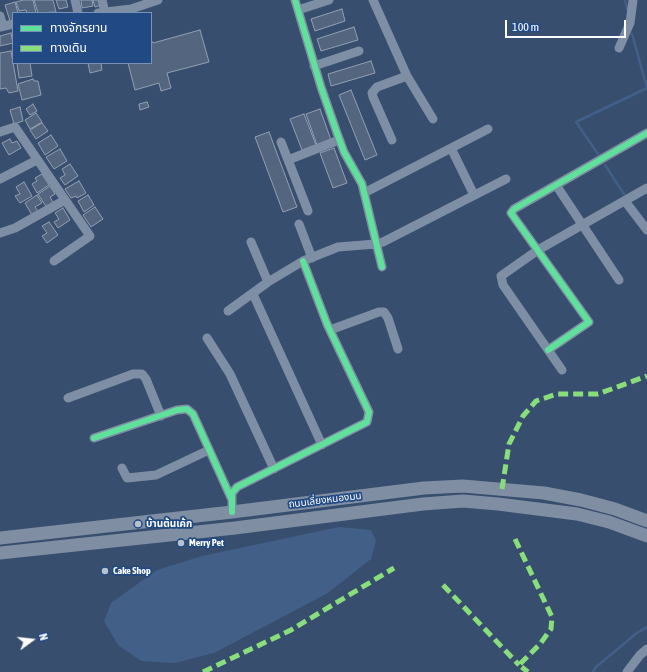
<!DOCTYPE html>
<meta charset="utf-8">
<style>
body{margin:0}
#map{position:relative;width:647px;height:672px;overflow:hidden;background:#384e6e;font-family:"Asap Condensed","Noto Sans Thai",sans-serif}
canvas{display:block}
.legend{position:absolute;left:12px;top:12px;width:140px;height:52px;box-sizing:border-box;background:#214a85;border:1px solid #7a92b6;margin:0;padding:5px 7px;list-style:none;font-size:12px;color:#fff}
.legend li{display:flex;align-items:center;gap:8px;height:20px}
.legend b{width:20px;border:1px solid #7a92b6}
.north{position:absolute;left:12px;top:620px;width:40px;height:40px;-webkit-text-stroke:3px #214a85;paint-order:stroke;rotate:75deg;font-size:11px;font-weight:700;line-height:16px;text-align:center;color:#fff}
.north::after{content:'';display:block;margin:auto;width:14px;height:18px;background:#fff;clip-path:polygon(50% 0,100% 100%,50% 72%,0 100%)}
.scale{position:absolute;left:505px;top:20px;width:121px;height:18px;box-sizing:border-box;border:2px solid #fff;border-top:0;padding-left:5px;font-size:12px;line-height:14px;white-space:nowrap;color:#fff;-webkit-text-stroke:3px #214a85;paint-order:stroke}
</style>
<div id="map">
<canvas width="647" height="672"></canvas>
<ul class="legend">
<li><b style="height:5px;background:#60e19b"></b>ทางจักรยาน</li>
<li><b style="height:5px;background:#8add7b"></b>ทางเดิน</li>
</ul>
<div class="north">N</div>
<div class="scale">100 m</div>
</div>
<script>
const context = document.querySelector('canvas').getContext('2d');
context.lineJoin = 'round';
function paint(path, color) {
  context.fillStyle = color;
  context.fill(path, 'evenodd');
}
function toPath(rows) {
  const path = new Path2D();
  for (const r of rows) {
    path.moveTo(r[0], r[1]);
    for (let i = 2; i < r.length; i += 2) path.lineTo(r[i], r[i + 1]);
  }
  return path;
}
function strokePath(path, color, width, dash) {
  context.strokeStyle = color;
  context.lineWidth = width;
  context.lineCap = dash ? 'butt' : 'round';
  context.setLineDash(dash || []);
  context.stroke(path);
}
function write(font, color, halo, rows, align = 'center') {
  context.font = font + ' "Asap Condensed","Noto Sans Thai",sans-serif';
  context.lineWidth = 3.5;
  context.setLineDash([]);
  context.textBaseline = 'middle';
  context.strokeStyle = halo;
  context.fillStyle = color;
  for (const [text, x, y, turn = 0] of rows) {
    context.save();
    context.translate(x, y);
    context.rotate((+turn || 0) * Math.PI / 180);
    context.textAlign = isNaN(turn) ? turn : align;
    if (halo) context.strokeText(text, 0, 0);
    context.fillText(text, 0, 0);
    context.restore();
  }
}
const water = toPath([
 [339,527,371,530,376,541,371,559,328,593,214,653,175,663,141,661,118,645,104,621,111,603,157,570,202,556]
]);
const stream = toPath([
 [625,0,628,12],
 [598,154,576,122,647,88,632,34],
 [605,165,624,194],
 [593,672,596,667,638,632,647,627]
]);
const building = toPath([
 [23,0,33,0,36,13,27,13,26,10,19,11,16,2,23,0],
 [34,0,53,0,56,12,38,13,34,0],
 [56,0,66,0,68,7,59,9,56,0],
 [81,0,92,0,93,6,82,8,81,0],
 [93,0,99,0,101,5,95,7,93,0],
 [15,2,18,13,13,13,13,20,10,21,5,5,15,2],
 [342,9,345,21,315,31,311,19,342,9],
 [354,27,358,40,321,51,317,39,354,27],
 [200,30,209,62,167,73,171,88,161,91,159,83,135,90,128,63,151,63,151,40,153,43,200,30],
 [11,33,13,43,0,46,0,36,11,33],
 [11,51,18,91,9,93,6,88,0,89,0,53,11,51],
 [371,61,375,73,331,86,328,74,371,61],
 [17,63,30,63,32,76,19,78,17,63],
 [88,63,101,63,102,70,90,73,88,63],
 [33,79,34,81,38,81,41,95,22,100,18,84,33,79],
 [351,90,377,155,365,160,339,95,351,90],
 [147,102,149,107,140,110,139,104,147,102],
 [33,104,37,111,30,115,26,109,33,104],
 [20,107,23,121,14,124,10,110,20,107],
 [320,109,331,140,317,145,306,114,320,109],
 [36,113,42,122,30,129,25,120,36,113],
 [304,114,316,145,302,150,290,119,304,114],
 [42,123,48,131,36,139,30,130,42,123],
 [269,132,297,207,283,212,255,137,269,132],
 [51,135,58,146,45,155,38,143,51,135],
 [10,139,12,143,17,141,21,148,9,155,2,143,10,139],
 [334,148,347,183,333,188,320,153,334,148],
 [60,149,67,161,54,169,46,157,60,149],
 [70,164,78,176,65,185,60,178,65,175,62,169,70,164],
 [42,174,49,185,37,193,32,184,37,181,35,178,42,174],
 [79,181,86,193,77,198,76,196,71,198,65,189,79,181],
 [24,182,32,196,20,203,15,196,20,194,16,187,24,182],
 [50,186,55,194,50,197,54,204,47,208,38,194,50,186],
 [37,195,42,203,35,207,38,211,32,215,25,203,37,195],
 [88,195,94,205,84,212,78,201,88,195],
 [95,207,103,219,91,227,83,215,95,207],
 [63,208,70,220,58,228,54,222,59,219,55,213,63,208],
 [49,222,58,235,47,243,42,236,47,233,42,226,49,222]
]);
const minor = toPath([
 [75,0,78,13],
 [102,0,105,13],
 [295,0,321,87,337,133,344,152,362,184,382,267],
 [373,0,407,76,433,119],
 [298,10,329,0],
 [98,13,131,9,158,0],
 [0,16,3,26],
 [0,27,13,24],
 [619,48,630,23,633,0],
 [314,66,359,51],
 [0,132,15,127,90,236,54,261],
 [392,140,373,97,372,93,377,87,407,76],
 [281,142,308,211],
 [451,148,474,195],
 [288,160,339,140],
 [0,179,37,160],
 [556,185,619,280],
 [364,193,488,129],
 [625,201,647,230],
 [299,224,312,258],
 [0,233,15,228,65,200],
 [251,242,268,282],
 [253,294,322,445],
 [228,311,268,282,303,261,338,247,376,244,383,242,506,179],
 [330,330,379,312,384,312,388,318,398,349],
 [207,338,230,374,274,469],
 [548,350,589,322,511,213,514,209,647,133],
 [562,370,503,285,501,276,538,250,647,188],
 [68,398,133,374,142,374,146,379,161,416],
 [94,438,177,410,187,409,193,414,232,500],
 [122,468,127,478,156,475,209,450],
 [232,512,232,493,237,487,367,422,369,412,327,324,303,261],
 [627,672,640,655,647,649]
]);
const highway = toPath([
 [0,538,232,512,424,488,463,486,544,493,581,500,615,509,647,521],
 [0,553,235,528,423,504,463,501,498,504,577,514,609,522,647,536]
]);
const quiet = toPath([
 [502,489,509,444,523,416,536,401,557,394,598,394,647,376],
 [515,539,552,617,551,629,540,644,519,665,528,672],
 [443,585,519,665],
 [203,672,291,630,394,568]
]);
const cycleway = toPath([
 [295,0,321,87,337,133,344,152,362,184,382,267],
 [548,350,589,322,511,213,514,209,647,133],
 [94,438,177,410,187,409,193,414,232,500],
 [232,512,232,493,237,487,367,422,369,412,327,324,303,261]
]);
const markers = [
 [138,524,4,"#b9c1cc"],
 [181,543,4,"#b9c1cc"],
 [105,571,4,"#b9c1cc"]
];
const streetNames = [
 ["ถนนเลี่ยงหนองมน",325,500,-7]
];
const poiNames = [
 ["บ้านต้นเค้ก",146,524],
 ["Merry Pet",189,543],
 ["Cake Shop",113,571]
];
paint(water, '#425f88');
strokePath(stream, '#425f88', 2.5);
paint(building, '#54667f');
strokePath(building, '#929fb2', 1);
strokePath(minor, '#7e8ea4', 9);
strokePath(highway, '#7f8ea3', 13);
strokePath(quiet, '#8add7b', 5, [10, 5]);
strokePath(cycleway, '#60e19b', 6);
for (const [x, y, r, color] of markers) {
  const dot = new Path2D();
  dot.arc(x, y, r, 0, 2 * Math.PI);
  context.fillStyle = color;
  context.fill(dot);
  strokePath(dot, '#214a85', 1.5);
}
write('10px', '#fff', '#214a85', streetNames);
write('bold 10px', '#fff', '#214a85', poiNames, 'left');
</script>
